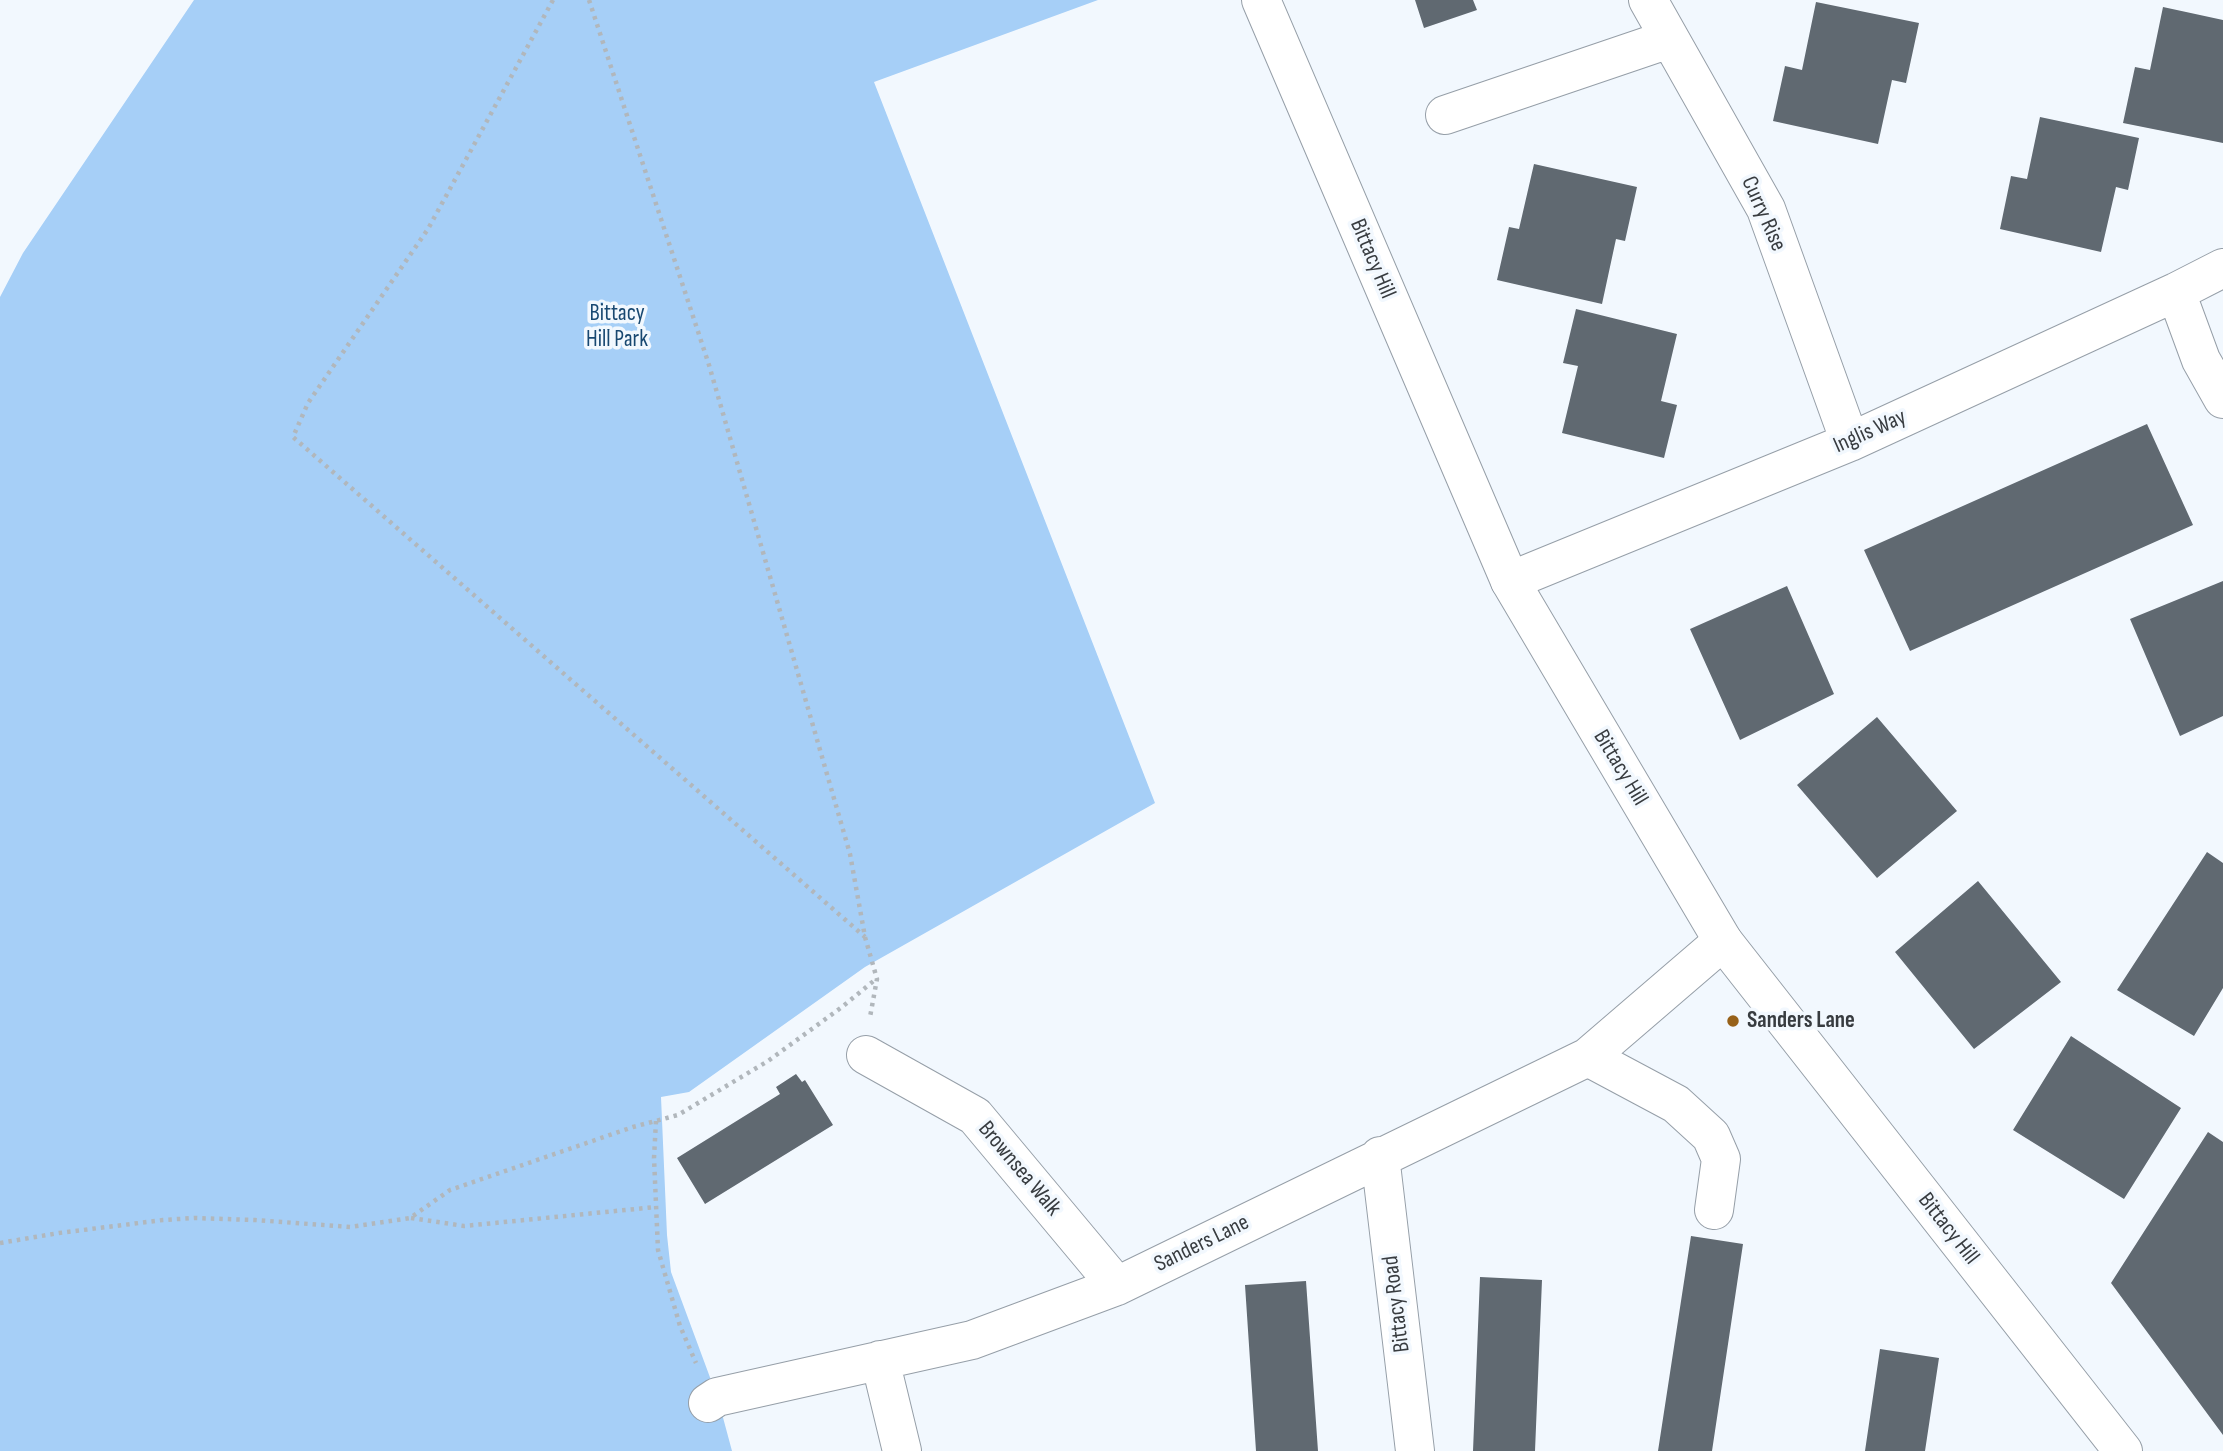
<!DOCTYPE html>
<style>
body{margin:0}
canvas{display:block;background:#f2f8fe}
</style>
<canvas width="2223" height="1451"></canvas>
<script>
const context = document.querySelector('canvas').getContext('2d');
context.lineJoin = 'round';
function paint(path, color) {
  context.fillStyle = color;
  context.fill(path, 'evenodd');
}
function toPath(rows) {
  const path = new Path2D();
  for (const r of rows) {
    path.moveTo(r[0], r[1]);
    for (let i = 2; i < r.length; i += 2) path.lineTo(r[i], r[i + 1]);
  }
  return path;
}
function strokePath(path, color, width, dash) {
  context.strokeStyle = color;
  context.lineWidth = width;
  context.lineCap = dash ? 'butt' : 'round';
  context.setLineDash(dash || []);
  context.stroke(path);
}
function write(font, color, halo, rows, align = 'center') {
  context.font = font + ' "Sofia Sans Condensed",sans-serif';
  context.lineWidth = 7;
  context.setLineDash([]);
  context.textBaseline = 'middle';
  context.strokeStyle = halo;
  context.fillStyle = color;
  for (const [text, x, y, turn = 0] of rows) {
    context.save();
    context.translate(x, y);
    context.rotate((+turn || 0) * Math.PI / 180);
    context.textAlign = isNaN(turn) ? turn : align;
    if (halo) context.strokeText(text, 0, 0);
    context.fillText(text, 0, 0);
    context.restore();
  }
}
const green = toPath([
 [194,0,1098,0,874,82,1155,803,865,967,689,1092,661,1097,667,1235,671,1272,718,1399,732,1451,0,1451,0,297,23,253]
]);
const building = toPath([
 [1415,0,1473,0,1477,10,1424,28],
 [1816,2,1919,23,1906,83,1892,80,1878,144,1773,121,1785,66,1802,70],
 [2163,7,2223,20,2223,143,2123,123,2135,67,2150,70],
 [2040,117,2139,138,2128,190,2116,187,2101,252,2000,229,2011,176,2027,179],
 [1534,164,1637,187,1625,241,1616,239,1602,304,1497,280,1509,227,1519,229],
 [1576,309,1677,334,1661,401,1677,405,1664,458,1562,433,1578,366,1563,363],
 [2147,424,2193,525,1910,651,1864,550],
 [2223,581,2223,716,2180,736,2130,619],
 [1787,586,1834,694,1740,740,1690,629],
 [1877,717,1957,811,1877,878,1797,785],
 [2207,852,2223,863,2223,988,2194,1036,2117,990],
 [1978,881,2061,982,1974,1049,1895,952],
 [2071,1036,2181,1108,2124,1199,2013,1130],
 [796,1074,802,1082,805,1080,833,1125,705,1204,677,1158,780,1094,776,1087],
 [2208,1132,2223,1142,2223,1435,2111,1283],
 [1691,1236,1743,1244,1712,1451,1658,1451],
 [1480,1277,1542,1280,1535,1451,1473,1451],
 [1306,1281,1318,1451,1256,1451,1245,1285],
 [1880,1349,1939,1358,1925,1451,1865,1451]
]);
const path = toPath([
 [553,0,428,229,308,403,293,437,865,937],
 [589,0,709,365,850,854,865,937,877,979,870,1017],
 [656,1121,654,1158,658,1250,680,1326,696,1363],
 [411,1218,464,1226,656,1207],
 [0,1243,59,1233,163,1220,194,1218,255,1220,350,1227,410,1218,450,1190,633,1127,678,1115,768,1061,842,1007,876,979]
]);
const minor = toPath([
 [1648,0,1766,209,1850,442],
 [1445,115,1669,39],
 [2176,292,2201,360,2223,399],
 [1510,581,1850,442,2176,292,2223,268],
 [866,1055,975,1116,1117,1286],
 [1588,1057,1676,1104,1711,1136,1721,1159,1714,1210],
 [1380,1156,1415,1451],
 [880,1360,902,1451],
 [708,1403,717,1397,972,1340,1117,1286,1588,1057,1723,941]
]);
const major = toPath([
 [1261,0,1510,581,1723,941,2123,1451]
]);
const markers = [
 [1733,1021,7,"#976119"]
];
const streetNames = [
 ["Curry Rise",1763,214,66],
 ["Bittacy Hill",1372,259,67],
 ["Inglis Way",1870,432,-24],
 ["Bittacy Hill",1620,768,59],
 ["Brownsea Walk",1019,1169,50],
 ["Bittacy Hill",1948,1229,52],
 ["Sanders Lane",1202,1244,-26],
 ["Bittacy Road",1397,1304,-97]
];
const parkNames = [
 ["Bittacy",617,314],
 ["Hill Park",617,340]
];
const poiNames = [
 ["Sanders Lane",1747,1021]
];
paint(green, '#a6cff7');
paint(building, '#606971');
strokePath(minor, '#969fa8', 40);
strokePath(major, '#969fa8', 40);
strokePath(path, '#b1b7bc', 4.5, [3.5, 5]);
strokePath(minor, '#fff', 38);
strokePath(major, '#fff', 38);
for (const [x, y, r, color] of markers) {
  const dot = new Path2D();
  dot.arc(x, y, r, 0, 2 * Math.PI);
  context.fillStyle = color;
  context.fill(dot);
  strokePath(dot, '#f2f8fe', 2.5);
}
write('23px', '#383c40', '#f2f8fe', streetNames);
write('23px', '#184871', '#f2f8fe', parkNames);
write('bold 23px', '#383c40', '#f2f8fe', poiNames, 'left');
</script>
